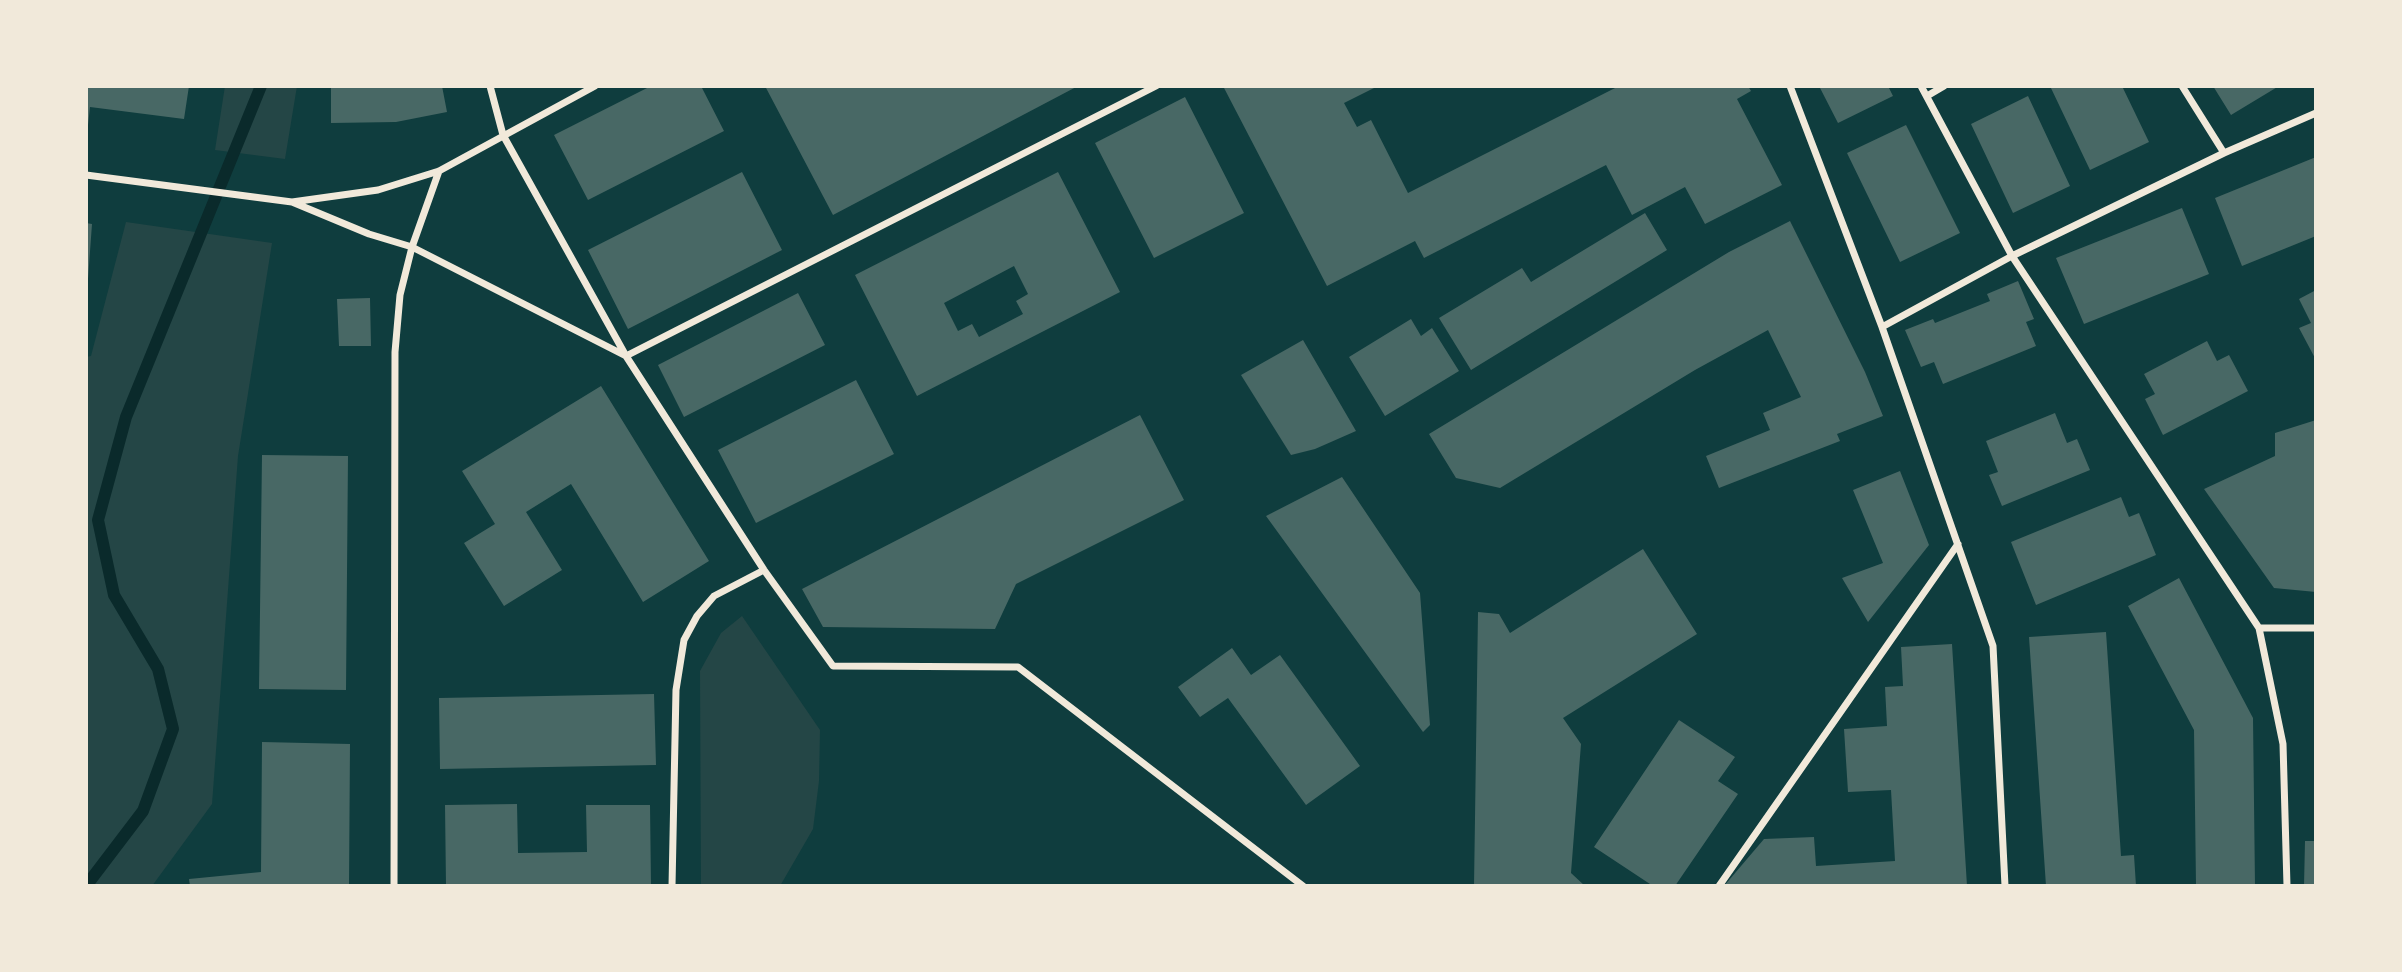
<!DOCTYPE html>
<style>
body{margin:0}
#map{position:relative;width:2402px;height:972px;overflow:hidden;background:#0f3d3e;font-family:"IBM Plex Serif",serif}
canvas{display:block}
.frame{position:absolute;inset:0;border:88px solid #f1e9da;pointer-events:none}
</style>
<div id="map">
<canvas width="2402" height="972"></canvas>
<div class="frame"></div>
</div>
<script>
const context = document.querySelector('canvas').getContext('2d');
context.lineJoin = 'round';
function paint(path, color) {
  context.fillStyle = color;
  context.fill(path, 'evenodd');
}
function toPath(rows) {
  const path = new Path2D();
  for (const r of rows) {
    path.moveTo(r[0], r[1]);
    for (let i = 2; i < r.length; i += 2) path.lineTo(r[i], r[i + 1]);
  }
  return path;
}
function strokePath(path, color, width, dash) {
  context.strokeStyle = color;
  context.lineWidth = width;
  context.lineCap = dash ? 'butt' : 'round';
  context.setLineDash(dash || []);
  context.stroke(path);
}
const green = toPath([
 [225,86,297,86,285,159,215,150],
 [126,222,272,243,238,456,212,804,152,886,86,886,86,357,91,356],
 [742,616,820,730,819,781,813,829,780,886,701,886,700,671,721,633]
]);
const stream = toPath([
 [86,886,143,811,173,729,158,669,114,595,98,520,126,417,261,86]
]);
const building = toPath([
 [86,86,189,86,184,119,90,107,88,125,86,125],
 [331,86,442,86,447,112,396,122,331,123],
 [651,86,701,86,724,131,588,200,554,135],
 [765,86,1078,86,833,215],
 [1223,86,1378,86,1344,103,1357,127,1371,120,1408,193,1619,86,1748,86,1751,91,1737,99,1782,185,1705,224,1685,187,1632,215,1606,165,1424,258,1415,241,1327,286],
 [1819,86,1888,86,1893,96,1838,123],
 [2050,86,2122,86,2149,142,2090,170],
 [2213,86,2279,86,2231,115],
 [2028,96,2070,186,2013,213,1971,124],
 [1185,97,1244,213,1154,258,1095,143],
 [1906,125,1960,233,1900,262,1847,153],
 [2316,157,2316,236,2242,266,2215,198],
 [742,172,782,250,628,329,588,250],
 [1058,172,1120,292,917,396,855,275],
 [1014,266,1028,294,1016,301,1023,314,979,337,972,324,958,331,944,303],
 [2182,208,2209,274,2084,324,2056,258],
 [1645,213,1667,250,1471,370,1439,318,1522,268,1531,282],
 [1790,221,1865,372,1883,416,1837,434,1840,441,1719,488,1706,456,1770,430,1763,413,1801,397,1768,330,1695,370,1500,488,1456,478,1429,434,1729,252],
 [86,223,92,224,88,279,86,279],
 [2018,281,2034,319,2026,322,2036,346,1943,384,1934,362,1921,367,1905,330,1933,319,1935,323,1990,301,1987,294],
 [2316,290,2316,360,2299,328,2311,323,2299,299],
 [798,293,825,345,684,417,658,365],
 [370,298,371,346,339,346,337,299],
 [1411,319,1421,336,1432,328,1459,371,1385,416,1349,357],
 [1303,340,1356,431,1315,449,1291,455,1241,375],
 [2207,341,2217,361,2229,355,2248,391,2163,435,2145,399,2155,394,2144,374],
 [856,380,894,454,756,523,718,450],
 [601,386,709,561,643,602,571,484,526,512,562,570,504,606,464,543,495,524,462,471],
 [2055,413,2067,443,2077,439,2090,470,2002,506,1989,475,1998,472,1986,441],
 [1140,415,1184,500,1016,584,995,629,823,627,802,589],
 [2316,420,2316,592,2274,588,2204,489,2275,456,2275,433],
 [262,455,348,456,346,690,259,689],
 [1900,471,1929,545,1868,622,1842,578,1883,563,1853,490],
 [1342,477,1420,593,1430,725,1423,732,1266,516],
 [2121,497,2129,517,2139,513,2156,555,2036,605,2011,542],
 [1643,549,1697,634,1563,718,1581,744,1571,873,1585,886,1474,886,1478,612,1499,614,1510,633],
 [2179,578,2253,718,2255,886,2196,886,2194,730,2128,606],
 [2106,632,2121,856,2134,855,2136,886,2046,886,2029,637],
 [1952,644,1967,886,1724,886,1764,839,1814,837,1816,866,1895,861,1891,790,1848,792,1844,729,1887,726,1885,687,1903,686,1901,647],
 [1232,648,1251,675,1280,655,1360,766,1306,805,1228,698,1200,717,1178,687],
 [654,694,656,765,440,769,439,698],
 [1679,720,1735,757,1718,781,1738,794,1675,886,1653,886,1594,847],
 [262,742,350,744,349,886,190,886,189,879,261,872],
 [517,804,518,853,587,852,586,805,650,805,651,886,446,886,445,805],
 [2305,841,2316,841,2316,886,2304,886]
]);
const minor = toPath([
 [490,86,503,135,626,356,764,570,833,666,1018,667,1303,886],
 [1790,86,1882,327,1993,646,2005,886],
 [1921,86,2012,256,2259,628,2283,744,2287,886],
 [2182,86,2224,153],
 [1927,96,1944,86],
 [86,175,292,202,369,234,412,247,626,356],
 [292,202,378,190,439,171,595,86],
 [1882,327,2012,256,2224,153,2316,113],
 [626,356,1156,86],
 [2259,628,2316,628],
 [394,886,395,352,400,295,412,247,439,171],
 [672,886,676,690,684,640,697,616,714,596,764,570],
 [1719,886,1958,544]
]);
paint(green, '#244646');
strokePath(stream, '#0a2a2b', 12);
paint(building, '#486865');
strokePath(minor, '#f1e9da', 7);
</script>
